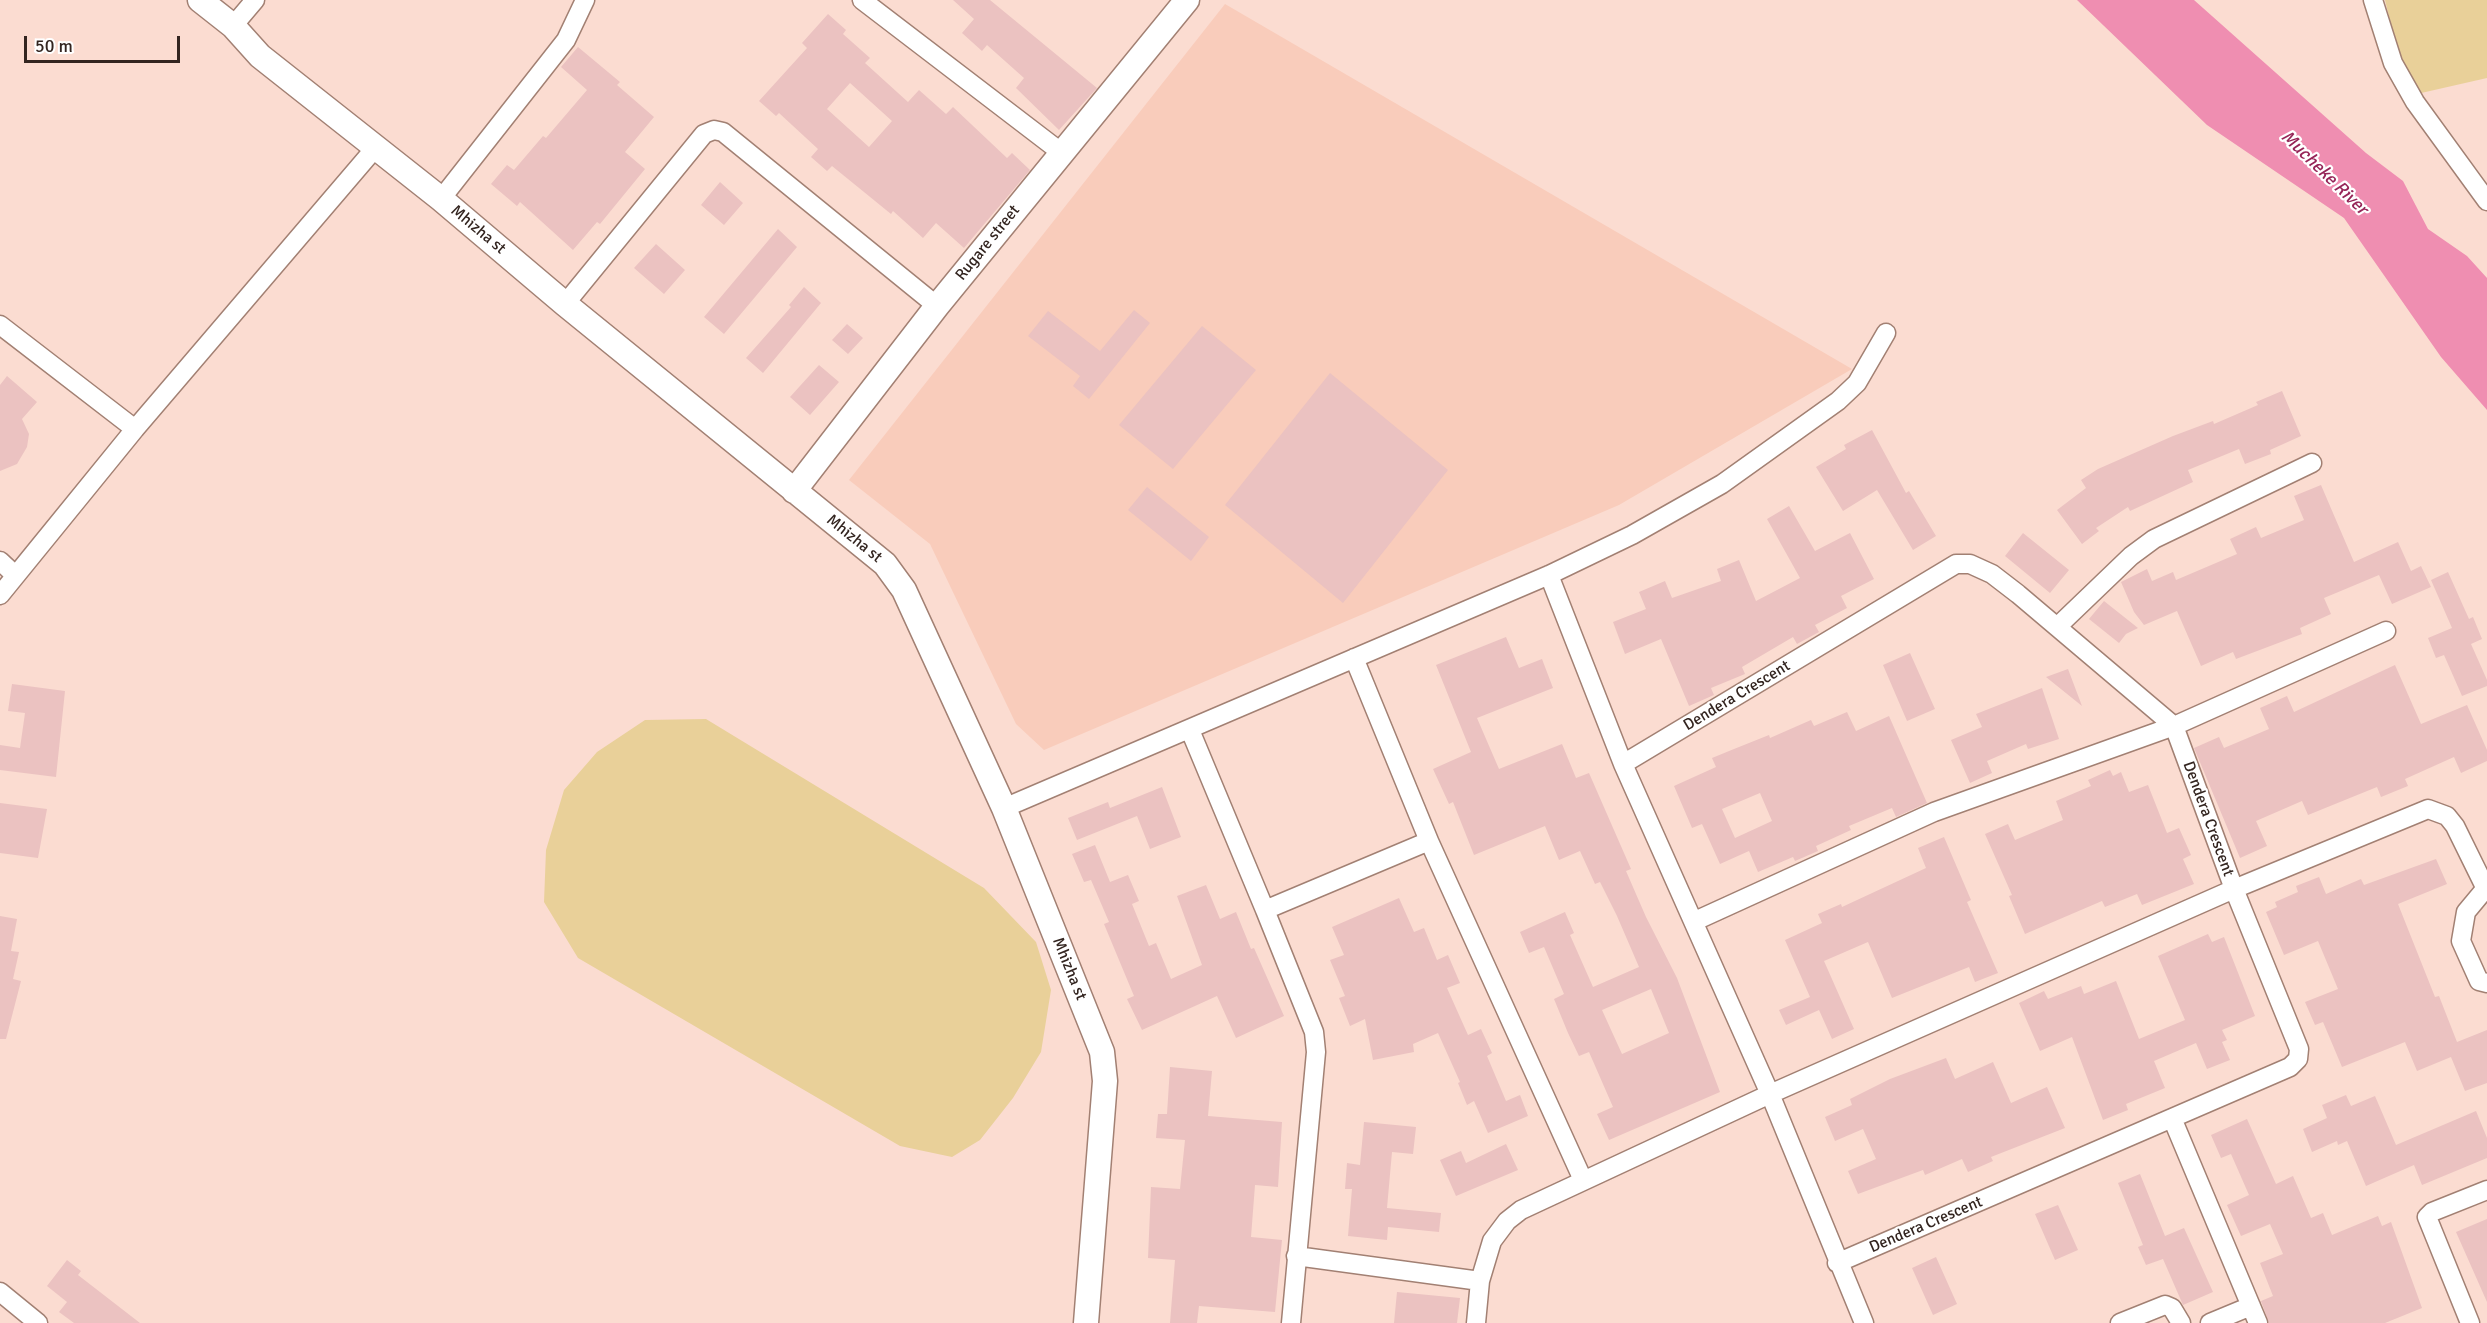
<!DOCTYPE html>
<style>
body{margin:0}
#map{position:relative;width:2487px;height:1323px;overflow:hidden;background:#fbdcd1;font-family:Signika,sans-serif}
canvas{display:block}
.scale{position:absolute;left:24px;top:36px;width:156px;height:27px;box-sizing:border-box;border:3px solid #332520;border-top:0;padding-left:8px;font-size:18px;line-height:21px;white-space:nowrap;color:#332520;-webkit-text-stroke:4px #fff;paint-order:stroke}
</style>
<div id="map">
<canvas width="2487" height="1323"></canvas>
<div class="scale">50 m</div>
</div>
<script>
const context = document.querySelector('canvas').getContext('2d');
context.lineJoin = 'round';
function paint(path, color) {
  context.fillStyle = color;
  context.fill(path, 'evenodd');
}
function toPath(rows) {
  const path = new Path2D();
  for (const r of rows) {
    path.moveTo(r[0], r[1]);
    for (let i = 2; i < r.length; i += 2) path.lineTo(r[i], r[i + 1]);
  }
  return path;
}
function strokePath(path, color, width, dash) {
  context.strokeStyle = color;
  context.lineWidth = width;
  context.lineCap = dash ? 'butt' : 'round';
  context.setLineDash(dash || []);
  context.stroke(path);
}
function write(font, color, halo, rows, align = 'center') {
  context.font = font + ' Signika,sans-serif';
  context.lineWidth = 4.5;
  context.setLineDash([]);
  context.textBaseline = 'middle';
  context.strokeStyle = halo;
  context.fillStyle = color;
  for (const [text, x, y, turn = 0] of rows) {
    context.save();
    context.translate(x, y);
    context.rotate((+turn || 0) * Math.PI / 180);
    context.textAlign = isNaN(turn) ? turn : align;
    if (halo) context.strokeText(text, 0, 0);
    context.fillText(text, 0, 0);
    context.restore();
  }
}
const built = toPath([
 [1225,4,1852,369,1619,505,1044,750,1016,724,930,544,849,480]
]);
const green = toPath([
 [2385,0,2487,0,2487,78,2408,96],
 [706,719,984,888,1036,942,1051,990,1041,1052,1013,1098,980,1140,952,1157,900,1146,578,958,544,902,546,850,564,790,597,752,645,720]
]);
const water = toPath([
 [2077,0,2194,0,2366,153,2403,181,2428,229,2467,256,2487,278,2487,410,2441,357,2344,218,2207,125]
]);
const building = toPath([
 [953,0,990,0,1097,88,1059,130,1016,88,1024,78,987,45,982,51,962,33,974,19],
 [828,14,846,30,843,34,870,58,865,63,908,102,919,90,946,114,953,107,1007,158,1012,153,1030,170,964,248,936,223,923,238,893,211,891,214,832,166,827,171,811,157,818,149,779,113,776,116,759,101,807,48,802,43],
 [850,83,892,121,869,147,827,109],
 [578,47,620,82,617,85,654,117,625,152,645,169,600,224,597,222,573,250,520,202,517,206,491,184,507,165,514,170,543,136,546,138,587,90,561,67],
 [720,182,743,203,724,225,701,205],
 [778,229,797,247,724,334,704,317],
 [656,244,685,270,664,294,634,268],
 [804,287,821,303,763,373,746,358,791,307,789,305],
 [1134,310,1150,323,1089,399,1073,386,1080,376,1028,336,1048,311,1100,351],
 [847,324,863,338,848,354,832,340],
 [1202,326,1256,370,1173,469,1119,425],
 [819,365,839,382,810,415,790,397],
 [1330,373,1448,470,1343,603,1225,505],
 [7,376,37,402,22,419,29,434,27,447,17,464,0,471,0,385],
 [2282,391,2301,436,2270,450,2271,454,2245,464,2239,449,2188,470,2193,482,2130,511,2128,507,2096,528,2099,531,2082,544,2057,510,2086,488,2081,480,2098,469,2173,436,2213,421,2214,424,2258,405,2256,402],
 [1872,430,1906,493,1909,491,1936,536,1913,550,1877,490,1843,511,1816,467,1846,449,1844,445],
 [2321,485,2354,562,2398,542,2411,571,2421,566,2431,587,2392,604,2379,575,2324,598,2331,614,2300,628,2302,634,2236,659,2233,652,2201,666,2177,611,2144,625,2134,612,2121,582,2147,569,2152,581,2173,572,2176,580,2237,554,2230,539,2256,527,2261,538,2304,520,2294,496],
 [1147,487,1209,537,1191,561,1128,510],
 [1789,506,1815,551,1850,533,1874,579,1841,596,1847,608,1815,625,1819,632,1797,644,1793,637,1742,667,1745,674,1711,688,1714,695,1689,706,1661,639,1625,654,1613,622,1646,609,1639,592,1665,581,1672,598,1721,581,1717,569,1739,560,1756,601,1800,578,1767,519],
 [2023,533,2069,570,2050,593,2005,556],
 [2448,572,2469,619,2473,617,2482,639,2471,644,2487,680,2487,686,2462,696,2444,655,2436,658,2428,638,2452,628,2431,580],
 [2104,601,2138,628,2126,634,2119,643,2089,619],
 [1506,637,1519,668,1542,659,1553,688,1477,718,1499,769,1562,744,1576,778,1589,773,1631,869,1626,871,1646,917,1677,978,1720,1092,1609,1140,1597,1114,1613,1107,1589,1052,1579,1056,1568,1033,1554,999,1564,994,1544,947,1529,953,1520,932,1565,912,1574,933,1570,935,1593,987,1639,967,1617,916,1600,882,1595,884,1580,851,1559,860,1545,826,1474,855,1453,802,1449,804,1433,769,1471,752,1436,665],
 [1651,989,1669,1033,1622,1054,1602,1010],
 [1910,653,1935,709,1907,721,1883,665],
 [2395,665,2421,724,2467,705,2487,750,2487,761,2461,773,2454,757,2405,779,2408,786,2381,797,2377,787,2308,815,2302,801,2256,821,2267,846,2240,858,2194,748,2219,737,2224,748,2269,729,2260,708,2287,696,2294,712],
 [2068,669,2082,706,2046,677],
 [12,684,65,691,56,777,0,770,0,745,20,748,25,713,8,711],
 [2042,688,2059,739,2028,749,2026,744,1987,761,1992,773,1970,783,1951,740,1982,727,1976,714],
 [1847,712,1856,731,1889,716,1927,803,1896,817,1892,808,1849,826,1851,830,1816,846,1818,851,1795,861,1793,857,1758,872,1749,851,1720,864,1702,824,1692,828,1674,786,1716,767,1712,758,1734,749,1769,735,1770,738,1811,720,1814,726],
 [1760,793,1772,821,1735,838,1722,809],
 [2110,770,2113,776,2121,772,2129,792,2148,785,2167,833,2179,828,2191,855,2183,859,2194,884,2142,905,2137,894,2105,907,2102,901,2025,934,2009,896,2012,895,1985,834,2008,824,2015,840,2063,820,2056,801,2091,786,2088,780],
 [1162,787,1181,837,1150,849,1137,816,1077,840,1068,818,1108,802,1110,808],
 [0,803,47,809,38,858,0,853],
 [1944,837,1971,900,1967,902,1998,973,1975,982,1969,967,1892,998,1868,942,1824,961,1854,1029,1832,1039,1819,1010,1786,1025,1779,1010,1810,997,1785,940,1822,923,1818,914,1841,904,1842,907,1926,868,1918,848],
 [1095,845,1110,882,1128,875,1139,901,1132,904,1149,946,1156,943,1171,979,1202,965,1177,896,1206,885,1220,919,1236,912,1251,949,1254,948,1284,1016,1236,1038,1217,996,1142,1030,1127,999,1134,996,1104,924,1109,922,1091,880,1084,882,1072,854],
 [2436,859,2447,884,2398,904,2435,997,2439,996,2457,1042,2487,1030,2487,1083,2465,1091,2451,1057,2417,1071,2405,1042,2342,1067,2323,1022,2315,1025,2305,1002,2338,989,2318,941,2284,955,2266,912,2277,907,2275,902,2298,892,2296,886,2319,877,2326,894,2361,879,2364,885],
 [1399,898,1414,932,1424,928,1437,960,1448,955,1460,983,1447,988,1468,1035,1481,1029,1492,1053,1487,1056,1506,1101,1520,1095,1528,1116,1488,1133,1474,1101,1467,1105,1458,1083,1460,1082,1438,1033,1413,1044,1414,1052,1373,1060,1365,1019,1350,1026,1339,998,1345,996,1330,960,1344,955,1332,927],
 [0,916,17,919,11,951,19,952,13,979,21,981,6,1039,0,1039],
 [2208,934,2212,942,2224,937,2255,1016,2222,1030,2227,1040,2222,1042,2230,1060,2207,1069,2196,1043,2154,1061,2165,1088,2126,1104,2128,1110,2103,1120,2072,1037,2040,1051,2019,1003,2044,991,2048,999,2081,986,2084,994,2116,981,2139,1039,2185,1020,2158,956],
 [1946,1058,1955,1079,1993,1062,2011,1103,2047,1087,2065,1128,1991,1157,1993,1161,1968,1172,1962,1159,1925,1175,1923,1170,1858,1194,1848,1171,1876,1159,1863,1129,1835,1141,1825,1117,1852,1105,1850,1099,1890,1079],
 [1170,1067,1212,1071,1208,1116,1282,1122,1278,1187,1255,1185,1251,1237,1282,1240,1275,1312,1199,1306,1197,1323,1170,1323,1175,1260,1148,1258,1151,1187,1180,1189,1185,1140,1156,1138,1158,1114,1167,1114],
 [2346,1095,2351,1106,2375,1096,2396,1145,2476,1111,2487,1138,2487,1158,2422,1185,2414,1165,2366,1186,2347,1141,2338,1145,2337,1141,2312,1152,2303,1129,2327,1118,2322,1105],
 [2247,1119,2276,1184,2293,1176,2311,1218,2323,1213,2332,1235,2378,1216,2382,1226,2391,1222,2422,1308,2385,1323,2269,1323,2261,1301,2273,1296,2260,1263,2283,1254,2270,1224,2241,1236,2227,1205,2249,1195,2231,1154,2221,1158,2211,1135],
 [1364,1122,1416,1127,1413,1154,1392,1152,1387,1208,1441,1213,1439,1232,1388,1227,1387,1240,1348,1236,1352,1189,1345,1189,1347,1163,1360,1165],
 [1506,1144,1518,1170,1456,1196,1440,1160,1461,1151,1466,1163],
 [2140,1174,2165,1236,2184,1228,2213,1292,2183,1305,2163,1259,2146,1265,2138,1247,2143,1245,2118,1183],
 [2058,1205,2078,1250,2055,1260,2035,1214],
 [2487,1219,2487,1302,2456,1232],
 [1936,1257,1957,1304,1933,1315,1912,1268],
 [67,1260,81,1271,78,1275,140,1323,74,1323,59,1312,67,1302,47,1286],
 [1397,1292,1460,1298,1457,1323,1394,1323]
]);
const street = toPath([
 [862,0,1062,153],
 [2373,0,2393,63,2415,102,2487,201],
 [233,26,255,0],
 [441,199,566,40,585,0],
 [565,304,704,134,714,130,723,132,937,306],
 [0,325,135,429],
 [0,561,15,575],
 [1549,575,1623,764,1770,1094,1864,1323],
 [0,595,135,429,376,147],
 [2057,627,2131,556,2154,539,2312,463],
 [1354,658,1429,841],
 [1190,730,1265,910],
 [1623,764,1956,564,1970,564,1992,574,2018,594,2174,726,2234,889,2299,1049,2298,1059,2290,1067,1837,1263],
 [1004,808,1549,575,1632,535,1722,484,1838,401,1857,383,1886,333],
 [2486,888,2466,912,2461,941,2479,981,2487,983],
 [1695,921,1934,812,2174,726,2386,631],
 [2172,1118,2258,1323],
 [1296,1256,1480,1281],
 [0,1292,38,1323],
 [1291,1323,1316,1052,1314,1032,1265,910,1429,841,1583,1180],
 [1476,1323,1480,1281,1492,1241,1507,1221,1521,1210,1770,1094,2234,889,2428,809,2447,816,2455,826,2487,891],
 [2120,1323,2165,1305,2172,1308,2181,1323],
 [2210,1323,2251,1306],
 [2470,1323,2427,1217,2432,1212,2487,1190]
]);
const secondary = toPath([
 [200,0,233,26,260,56,441,199,565,304,885,564,904,590,1004,808,1102,1052,1105,1081,1086,1323],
 [794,491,937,306,1187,0]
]);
const streetNames = [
 ["Mhizha st",478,230,40],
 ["Rugare street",988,243,-51],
 ["Mhizha st",854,539,39],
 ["Dendera Crescent",1737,696,-31],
 ["Dendera Crescent",2208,819,70],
 ["Mhizha st",1069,969,68],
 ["Dendera Crescent",1926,1225,-23]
];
const waterNames = [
 ["Mucheke River",2324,173,44]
];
paint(built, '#f9ccbb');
paint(green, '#e9d099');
paint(water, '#ef8eb1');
paint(building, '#ebc2c1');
strokePath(street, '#a28073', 21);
strokePath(secondary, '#a28073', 27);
strokePath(street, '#fff', 18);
strokePath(secondary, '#fff', 24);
write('16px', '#332520', '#fff', streetNames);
write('italic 18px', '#962558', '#fff', waterNames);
</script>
